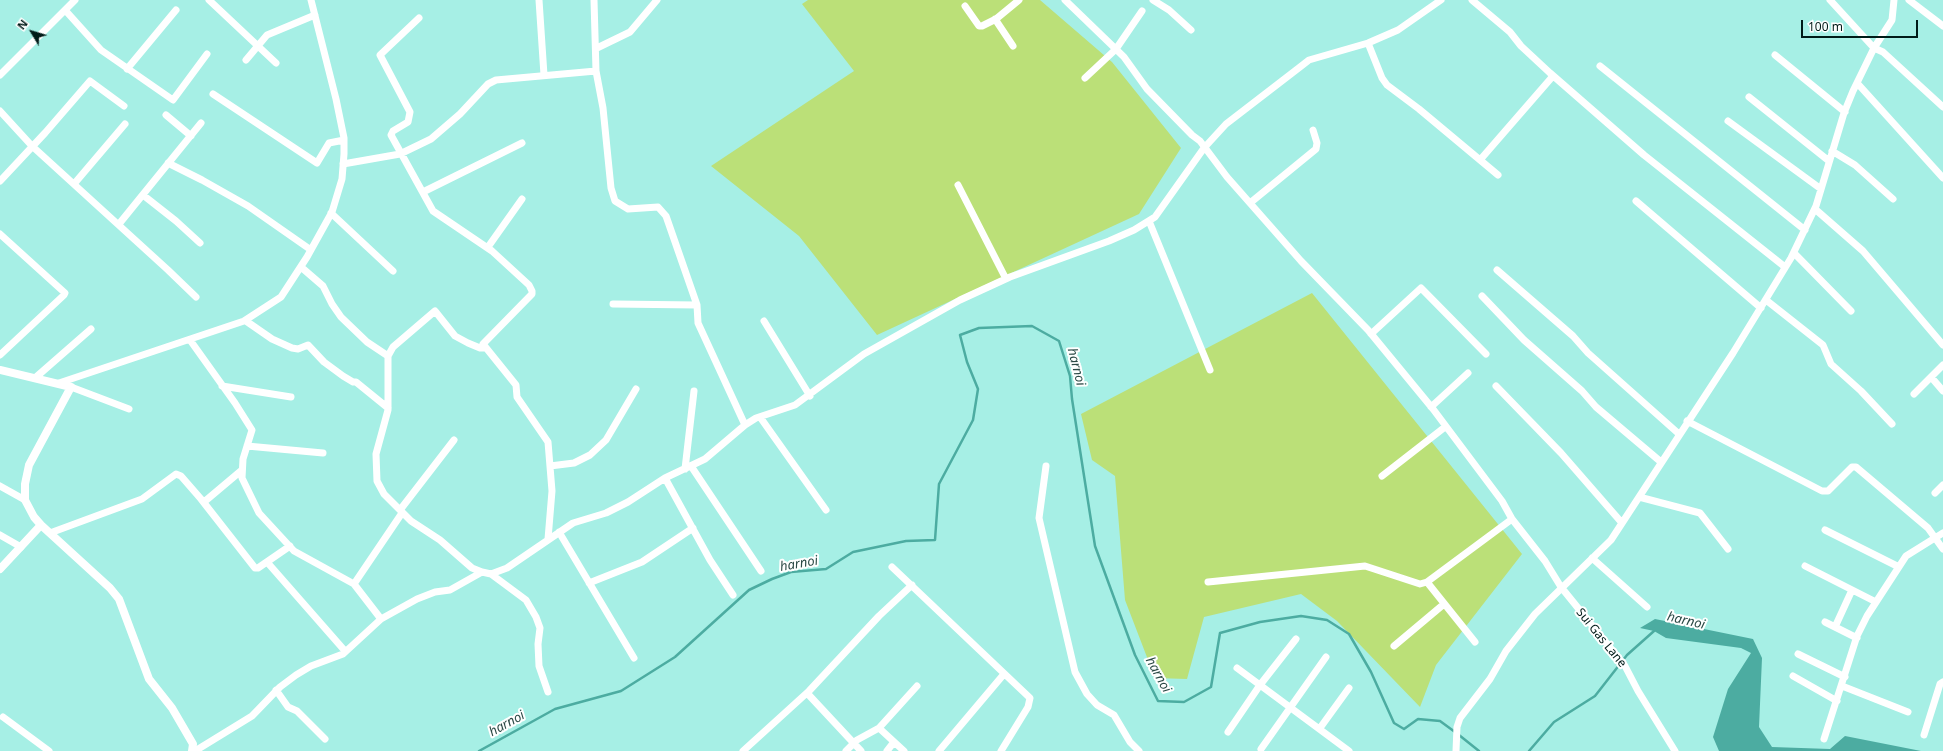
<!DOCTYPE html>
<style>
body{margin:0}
#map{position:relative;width:1943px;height:751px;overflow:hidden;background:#a6efe5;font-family:"Noto Sans",sans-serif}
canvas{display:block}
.north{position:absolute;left:12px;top:12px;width:40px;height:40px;-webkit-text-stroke:3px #fff;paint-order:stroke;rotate:308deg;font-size:11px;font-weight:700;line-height:16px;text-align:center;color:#001b18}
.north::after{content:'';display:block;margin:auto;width:14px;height:18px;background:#001b18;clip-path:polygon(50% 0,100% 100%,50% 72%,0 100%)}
.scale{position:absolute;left:1801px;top:20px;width:117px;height:18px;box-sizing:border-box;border:2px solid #001b18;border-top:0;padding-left:5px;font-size:12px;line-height:14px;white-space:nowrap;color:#001b18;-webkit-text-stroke:3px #fff;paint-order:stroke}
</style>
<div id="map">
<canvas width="1943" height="751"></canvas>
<div class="north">N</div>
<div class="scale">100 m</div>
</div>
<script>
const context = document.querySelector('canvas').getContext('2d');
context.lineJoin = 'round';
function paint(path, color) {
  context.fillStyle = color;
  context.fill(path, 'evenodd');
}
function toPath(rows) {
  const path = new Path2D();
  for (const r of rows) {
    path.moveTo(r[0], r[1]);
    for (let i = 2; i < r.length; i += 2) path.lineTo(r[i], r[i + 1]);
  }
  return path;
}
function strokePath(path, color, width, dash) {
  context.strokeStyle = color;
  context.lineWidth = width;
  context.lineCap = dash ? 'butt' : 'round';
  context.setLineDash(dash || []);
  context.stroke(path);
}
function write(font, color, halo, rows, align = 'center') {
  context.font = font + ' "Noto Sans",sans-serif';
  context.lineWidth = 4;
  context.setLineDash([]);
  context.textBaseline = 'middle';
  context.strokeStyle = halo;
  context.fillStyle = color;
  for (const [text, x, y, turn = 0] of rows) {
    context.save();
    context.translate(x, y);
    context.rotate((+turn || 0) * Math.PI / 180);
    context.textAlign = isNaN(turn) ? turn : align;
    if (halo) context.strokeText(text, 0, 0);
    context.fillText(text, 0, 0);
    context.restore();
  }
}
const green = toPath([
 [808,0,1040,0,1112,62,1181,148,1139,214,877,335,799,236,711,166,854,71,802,4],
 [1312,293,1522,554,1436,665,1420,707,1337,621,1301,594,1204,617,1187,679,1155,678,1125,600,1115,476,1092,460,1081,414]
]);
const water = toPath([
 [1655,619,1753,639,1762,658,1759,727,1772,747,1830,749,1845,736,1921,751,1719,751,1713,737,1728,689,1751,653,1741,648,1666,638,1654,631,1640,628]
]);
const stream = toPath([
 [1459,735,1479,751],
 [479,751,555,709,621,691,675,657,749,590,772,579,791,572,826,569,853,552,906,541,935,540,939,484,973,420,978,389,967,362,960,335,979,328,1032,326,1059,341,1070,376,1072,399,1095,546,1135,655,1158,701,1184,702,1211,687,1220,633,1260,622,1301,616,1327,620,1349,634,1371,672,1394,723,1404,729,1418,719,1440,721,1455,732],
 [1529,751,1554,722,1595,696,1627,655,1654,631,1654,629]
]);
const minor = toPath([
 [209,0,276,63],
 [539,0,544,75],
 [594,0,596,71,603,108,611,188,615,201,628,209,658,207,666,216,697,305,698,323,745,425],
 [1065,0,1124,57,1147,89,1192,135,1200,141,1227,177,1301,261,1368,330,1433,409,1502,501,1512,519,1545,561,1561,587,1625,666,1638,691,1675,751],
 [1153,0,1169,10,1191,30],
 [1472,0,1510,32,1521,46,1550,73,1644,155,1785,267],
 [1830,0,1874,48,1883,52,1943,107],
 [1909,0,1943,26],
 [965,6,979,26,982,26,996,19,1019,0],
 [65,10,101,50,173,100,207,54],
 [419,18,380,55,410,112,408,122,393,131,391,135,433,211,492,251,529,285,532,291,532,294,483,344,516,385,517,397,548,442,552,491,548,539],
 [995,19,1013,46],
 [1368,43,1382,78,1387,85,1419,109,1498,175],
 [597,48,630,32,657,0],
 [1775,55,1845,112],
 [246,60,267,35,315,15],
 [1600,66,1805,230],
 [127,69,176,10],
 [0,75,75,0],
 [1085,78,1116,49,1142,11],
 [1858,84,1943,178],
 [213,94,317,163,329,143,344,140],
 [1749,97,1829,161],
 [0,111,32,146,168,270,196,297],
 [166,115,191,136],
 [1728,121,1821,189],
 [1832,151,1855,165,1893,199],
 [1480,160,1553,76],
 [168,163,202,180,248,206,311,250],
 [343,164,400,154,431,139,460,114,488,84,496,80,596,71],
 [0,181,45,133,90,81,124,106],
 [74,184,125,124],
 [958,185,1006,279],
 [423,192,522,143],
 [143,195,176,221,200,243],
 [1636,201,1761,308],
 [1250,203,1316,149,1317,143,1313,130],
 [1815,209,1863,251,1943,345],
 [331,213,393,271],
 [1149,221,1210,370],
 [119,224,201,123],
 [0,234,65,293,64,295,0,355],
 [488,247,522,199],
 [1794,253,1851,311],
 [301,267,323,286,332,304,341,317,367,342,388,356],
 [1497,270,1573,336,1588,353,1679,434],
 [1482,296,1524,340,1582,391,1596,407,1661,462],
 [1766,300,1823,345,1831,364,1861,391,1892,424],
 [613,304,697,305],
 [246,321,272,339,292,348,298,349,308,345,324,362,343,376,353,382,356,382,388,408],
 [764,321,810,396],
 [1371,334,1421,288,1486,354],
 [190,340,235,403,252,430,243,459,242,478,259,513,294,551,354,584,381,619],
 [1931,377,1943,391],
 [35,378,91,329],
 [59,383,244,321,281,297,307,257,332,212,342,179,344,154,344,138,336,99,311,0],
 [222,386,291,397],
 [1496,386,1561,453,1622,523],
 [71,387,129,409],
 [1914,394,1943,365],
 [1431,407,1468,373],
 [760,417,826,510],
 [1687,421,1822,491,1828,491,1852,467,1856,467,1928,528,1943,549],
 [247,446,323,453],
 [550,466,574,463,590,455,606,440,636,389],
 [691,466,761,571],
 [1046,466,1039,518,1075,672,1087,694,1097,705,1114,715,1130,742,1139,751],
 [685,469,694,391],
 [1382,476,1445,427],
 [665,478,710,560,733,595],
 [0,486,25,500],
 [1935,493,1943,485],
 [1639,497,1700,513,1728,549],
 [204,502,242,470],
 [400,510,454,440],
 [1825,530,1899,567],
 [559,532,634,658],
 [50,533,142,499,176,474,181,476,201,499,255,568,258,568,290,546],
 [0,535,21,547],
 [1592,558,1647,607],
 [267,562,345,651],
 [1805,566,1876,602],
 [892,567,1030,698,1028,707,1001,751],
 [482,572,472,568,440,540,411,521,384,494,377,481,376,454,388,410,388,356,393,347,435,311,455,336,468,343,480,348,484,348],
 [491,574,526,600,536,617,540,628,538,644,539,666,548,692],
 [1208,582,1365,566,1420,584,1427,582,1512,519],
 [1427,582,1475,642],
 [589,583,642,562,693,528],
 [354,584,402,513],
 [1825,622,1857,638],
 [1835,627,1852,590],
 [1394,646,1444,604],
 [1798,654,1845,677],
 [1237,668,1349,751],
 [1793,676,1837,701],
 [1842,686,1908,712],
 [276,690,288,707,297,711,325,739],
 [807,693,861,751],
 [3,717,49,751],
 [879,728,904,751],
 [1320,728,1349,688],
 [1228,732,1260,685,1296,639],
 [1924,735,1940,684,1943,682],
 [1824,739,1857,636,1867,616,1906,556,1943,533],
 [1261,749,1326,657],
 [195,751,252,716,280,687,296,675,311,666,343,654,381,619,417,599,435,592,450,590,482,572,491,574,507,568,573,523,606,513,628,502,665,478,705,459,745,425,756,418,795,405,864,354,960,300,1010,277,1109,241,1134,230,1155,217,1204,148,1226,124,1300,67,1309,60,1368,43,1398,30,1441,0],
 [743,751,809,691,879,616,912,585],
 [846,751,857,740,879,728,917,686],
 [887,751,894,742],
 [939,751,1004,674],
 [1456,751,1457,727,1460,718,1490,679,1506,651,1535,614,1611,540,1733,353,1791,258,1816,206,1844,113,1853,91,1874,48,1892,20,1894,0]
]);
const tertiary = toPath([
 [0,370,71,387,29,465,25,484,25,500,34,517,41,525,110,588,119,599,149,679,172,708,193,744,192,751],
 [0,569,41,525]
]);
const streetNames = [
 ["Sui Gas Lane",1601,638,51]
];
const waterNames = [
 ["harnoi",1076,367,76],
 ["harnoi",799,564,-10],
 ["harnoi",1686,621,13],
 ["harnoi",1158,675,61],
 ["harnoi",507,724,-29]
];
paint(green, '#bbe078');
paint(water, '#4caca1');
strokePath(stream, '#4caca1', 2.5);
strokePath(minor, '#fff', 7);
strokePath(tertiary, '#fff', 8);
write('12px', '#001b18', '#fff', streetNames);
write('italic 13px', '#2c4a46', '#fff', waterNames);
</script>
